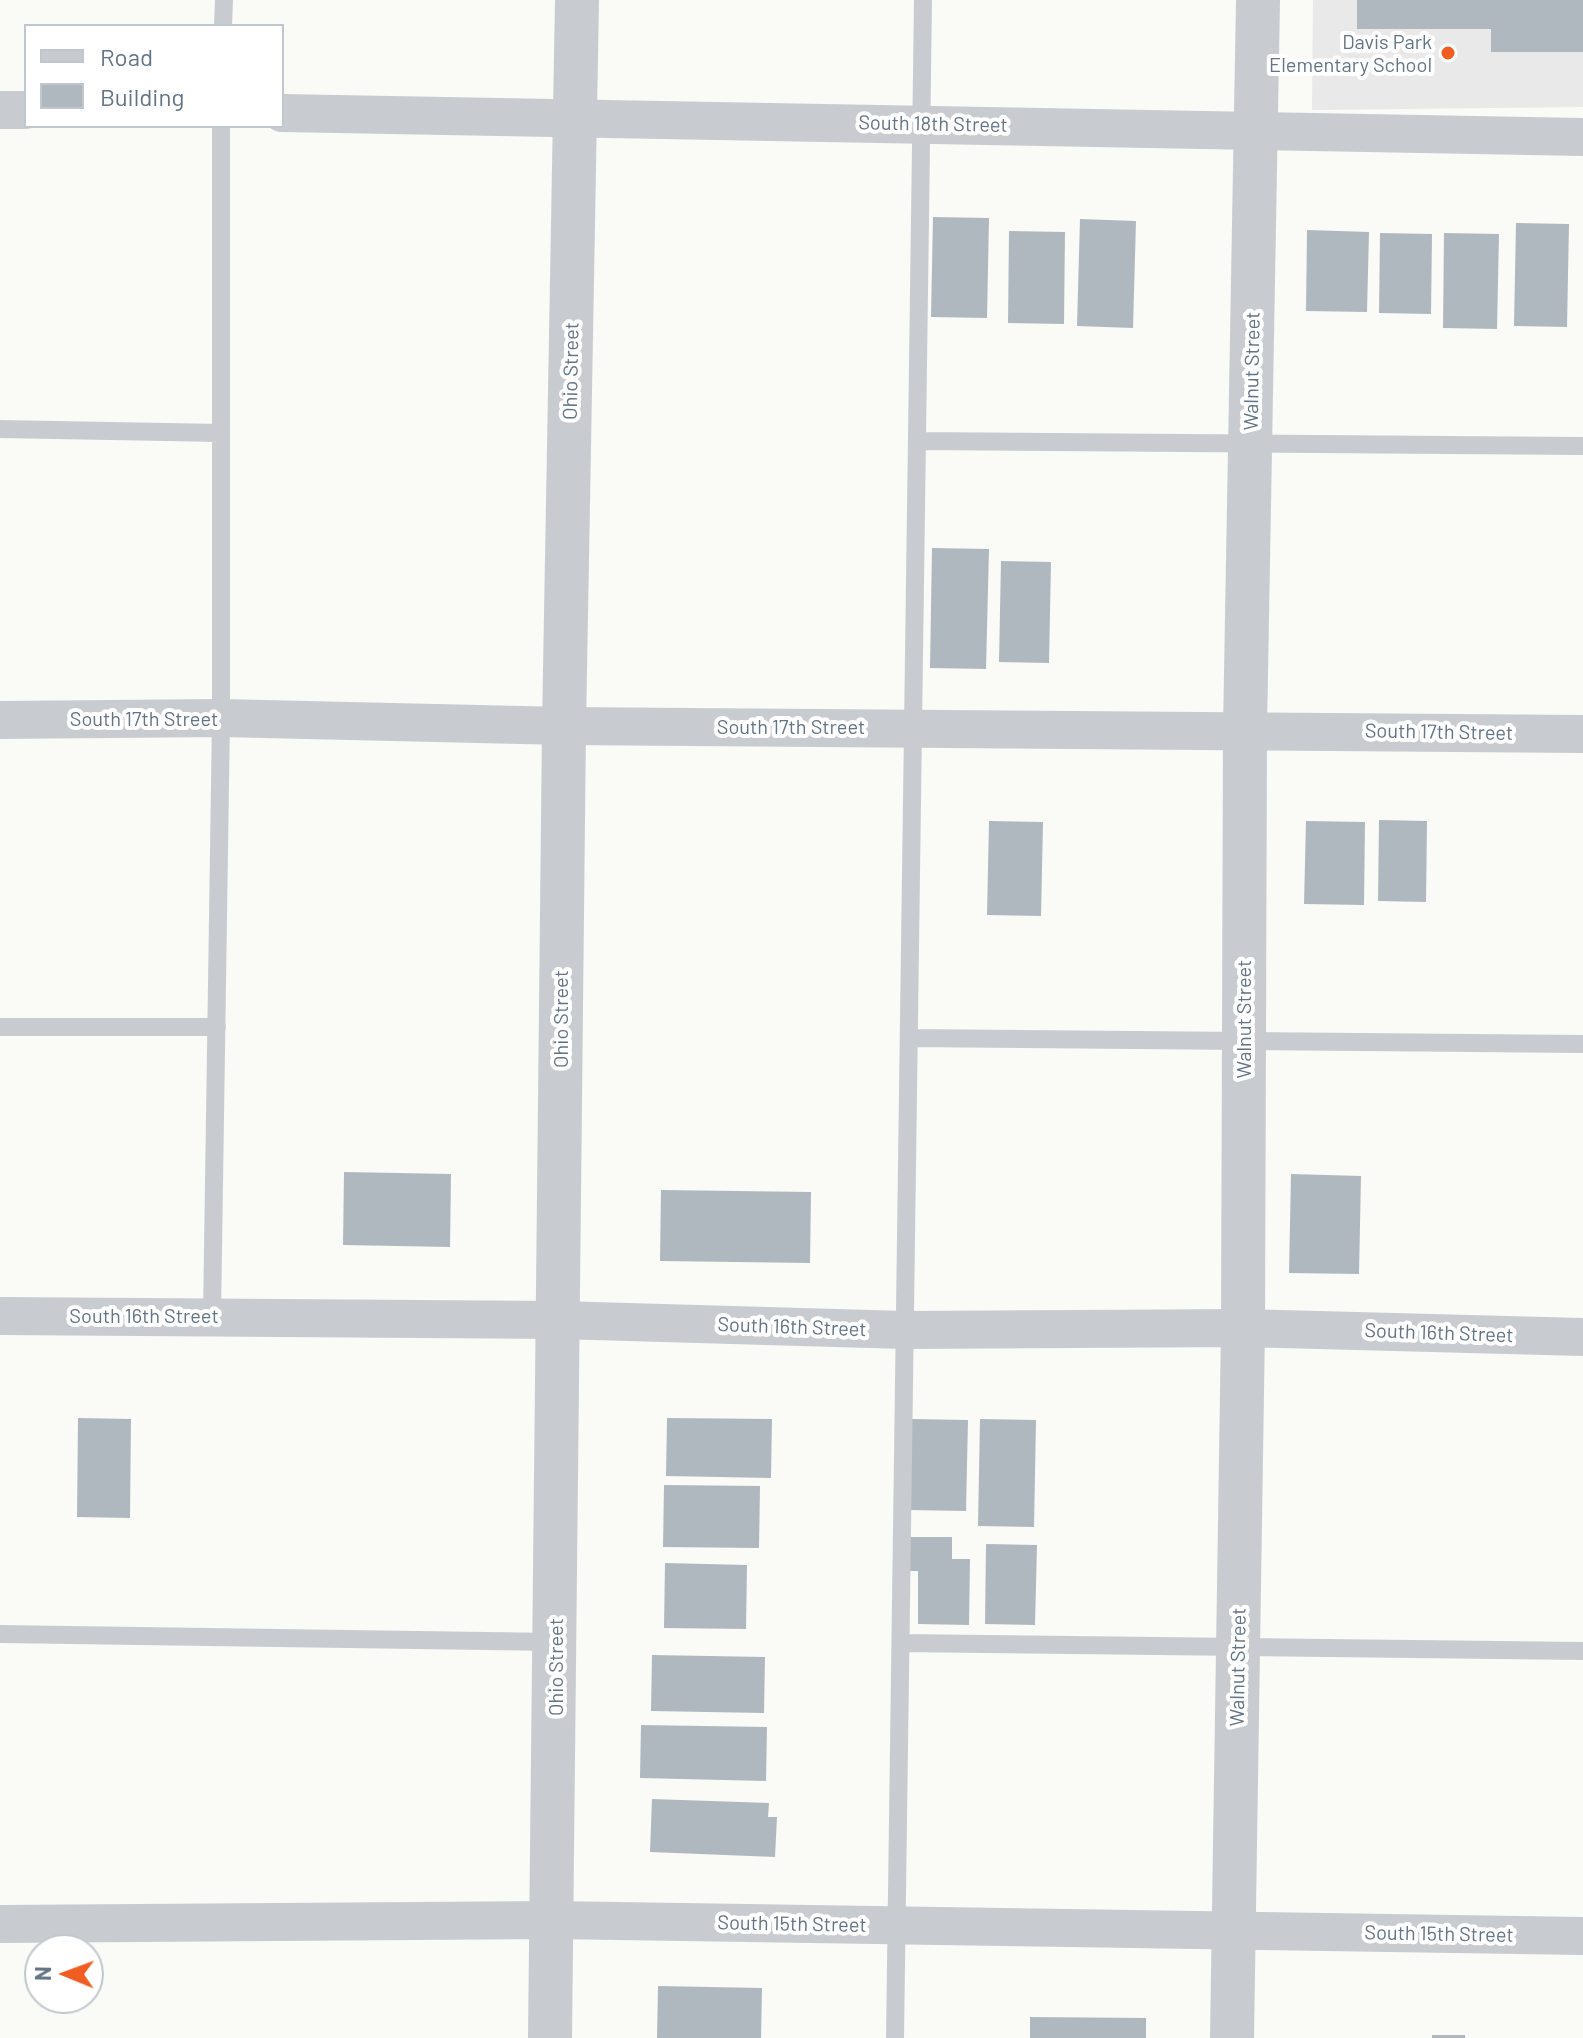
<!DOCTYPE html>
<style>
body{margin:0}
#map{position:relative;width:1583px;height:2038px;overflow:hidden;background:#fafaf7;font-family:Barlow,sans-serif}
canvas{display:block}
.legend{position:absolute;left:24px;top:24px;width:260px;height:104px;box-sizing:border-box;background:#fff;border:2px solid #c0c7ce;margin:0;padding:10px 14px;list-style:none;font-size:24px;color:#627485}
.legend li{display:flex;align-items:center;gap:16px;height:40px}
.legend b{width:40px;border:2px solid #c0c7ce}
.north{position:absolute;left:24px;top:1934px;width:80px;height:80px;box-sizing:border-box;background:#fff;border:2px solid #c0c7ce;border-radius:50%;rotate:271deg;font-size:22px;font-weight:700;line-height:32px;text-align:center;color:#627485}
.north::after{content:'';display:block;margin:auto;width:28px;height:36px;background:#f15c20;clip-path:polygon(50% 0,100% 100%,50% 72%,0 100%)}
</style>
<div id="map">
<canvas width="1583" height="2038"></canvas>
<ul class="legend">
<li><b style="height:10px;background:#c8ccd0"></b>Road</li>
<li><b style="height:22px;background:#b0b8bf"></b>Building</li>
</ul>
<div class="north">N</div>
</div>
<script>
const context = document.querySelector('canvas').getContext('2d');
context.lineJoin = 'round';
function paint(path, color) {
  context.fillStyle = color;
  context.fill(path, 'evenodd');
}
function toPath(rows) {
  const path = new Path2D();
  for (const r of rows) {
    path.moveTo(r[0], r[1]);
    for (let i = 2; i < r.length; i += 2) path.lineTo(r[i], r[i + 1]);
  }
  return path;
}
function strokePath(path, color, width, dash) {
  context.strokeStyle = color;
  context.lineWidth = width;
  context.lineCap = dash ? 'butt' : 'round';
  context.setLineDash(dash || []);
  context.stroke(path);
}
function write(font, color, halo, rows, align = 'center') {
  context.font = font + ' Barlow,sans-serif';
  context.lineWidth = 8;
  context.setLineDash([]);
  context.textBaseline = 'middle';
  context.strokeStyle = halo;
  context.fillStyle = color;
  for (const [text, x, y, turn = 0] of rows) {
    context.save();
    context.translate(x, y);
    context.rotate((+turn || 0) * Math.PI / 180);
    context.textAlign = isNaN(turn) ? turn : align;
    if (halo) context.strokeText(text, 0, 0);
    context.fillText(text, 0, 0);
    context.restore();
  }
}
const built = toPath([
 [1313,0,1583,0,1583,107,1312,110]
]);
const building = toPath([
 [1357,0,1583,0,1583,52,1491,52,1491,29,1357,29],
 [933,217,989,218,987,318,931,317],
 [1080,219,1136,221,1133,328,1077,326],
 [1516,223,1569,224,1567,327,1514,326],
 [1307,230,1369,232,1367,312,1306,311],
 [1009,231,1065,232,1064,324,1008,323],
 [1380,233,1432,234,1431,314,1379,313],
 [1444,233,1499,234,1497,329,1443,328],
 [932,548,989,549,986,669,930,668],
 [1001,561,1051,562,1049,663,999,662],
 [1379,820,1427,821,1426,902,1378,901],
 [989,821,1043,822,1041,916,987,915],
 [1306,821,1365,822,1364,905,1304,904],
 [344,1172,451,1174,450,1247,343,1245],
 [1291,1174,1361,1176,1359,1274,1289,1273],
 [661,1190,811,1192,810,1263,660,1261],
 [78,1418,131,1419,130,1518,77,1517],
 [667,1418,772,1419,771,1478,666,1476],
 [911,1419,968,1420,966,1511,909,1510],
 [980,1419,1036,1420,1034,1527,978,1526],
 [664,1485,760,1486,759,1548,663,1547],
 [910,1537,952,1537,952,1559,970,1559,969,1625,918,1624,918,1571,909,1571],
 [986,1544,1037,1545,1035,1625,985,1624],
 [665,1563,747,1565,746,1629,664,1628],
 [652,1655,765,1657,764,1713,651,1711],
 [641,1725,767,1727,766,1781,640,1778],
 [652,1799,769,1803,768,1817,777,1817,775,1857,650,1852],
 [658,1986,762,1988,761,2038,657,2038],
 [1030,2017,1146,2018,1146,2038,1030,2038],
 [1432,2035,1465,2035,1465,2038,1432,2038]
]);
const service = toPath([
 [223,26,224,0],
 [0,429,221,433],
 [917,441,1583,446],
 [0,1027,217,1027],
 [909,1038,1583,1044],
 [212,1316,221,718,221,126],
 [0,1634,556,1642],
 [901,1643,1583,1651],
 [895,2038,923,0]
]);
const minor = toPath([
 [0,110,26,110],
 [282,113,1583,137],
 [0,720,221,718,564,726,1583,734],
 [0,1316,559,1320,905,1330,1243,1328,1583,1337],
 [0,1924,553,1920,1583,1936]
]);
const tertiary = toPath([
 [550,2038,564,726,577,0],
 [1232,2038,1243,1328,1245,729,1258,0]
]);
const markers = [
 [1448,53,8,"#f15c20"]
];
const poiNames = [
 ["Davis Park",1432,42],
 ["Elementary School",1432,65]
];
const streetNames = [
 ["South 18th Street",933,124,1],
 ["Ohio Street",571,371,-89],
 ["Walnut Street",1252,371,-89],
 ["South 17th Street",144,719],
 ["South 17th Street",791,727],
 ["South 17th Street",1439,732,1],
 ["Ohio Street",561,1019,-90],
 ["Walnut Street",1244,1019,-90],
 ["South 16th Street",144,1316],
 ["South 16th Street",792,1327,2],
 ["South 16th Street",1439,1333,2],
 ["Ohio Street",556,1667,-90],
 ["Walnut Street",1238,1667,-89],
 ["South 15th Street",792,1924,1],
 ["South 15th Street",1439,1934,1]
];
paint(built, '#e8e9e8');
paint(building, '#b0b8bf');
strokePath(service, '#c8ccd0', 18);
strokePath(minor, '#c8ccd0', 38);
strokePath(tertiary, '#c8ccd0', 44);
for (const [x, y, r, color] of markers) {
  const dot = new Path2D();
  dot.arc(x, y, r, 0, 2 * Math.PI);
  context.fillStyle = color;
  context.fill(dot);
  strokePath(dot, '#fff', 3);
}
write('20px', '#627485', '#fff', poiNames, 'right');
write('20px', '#627485', '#fff', streetNames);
</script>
